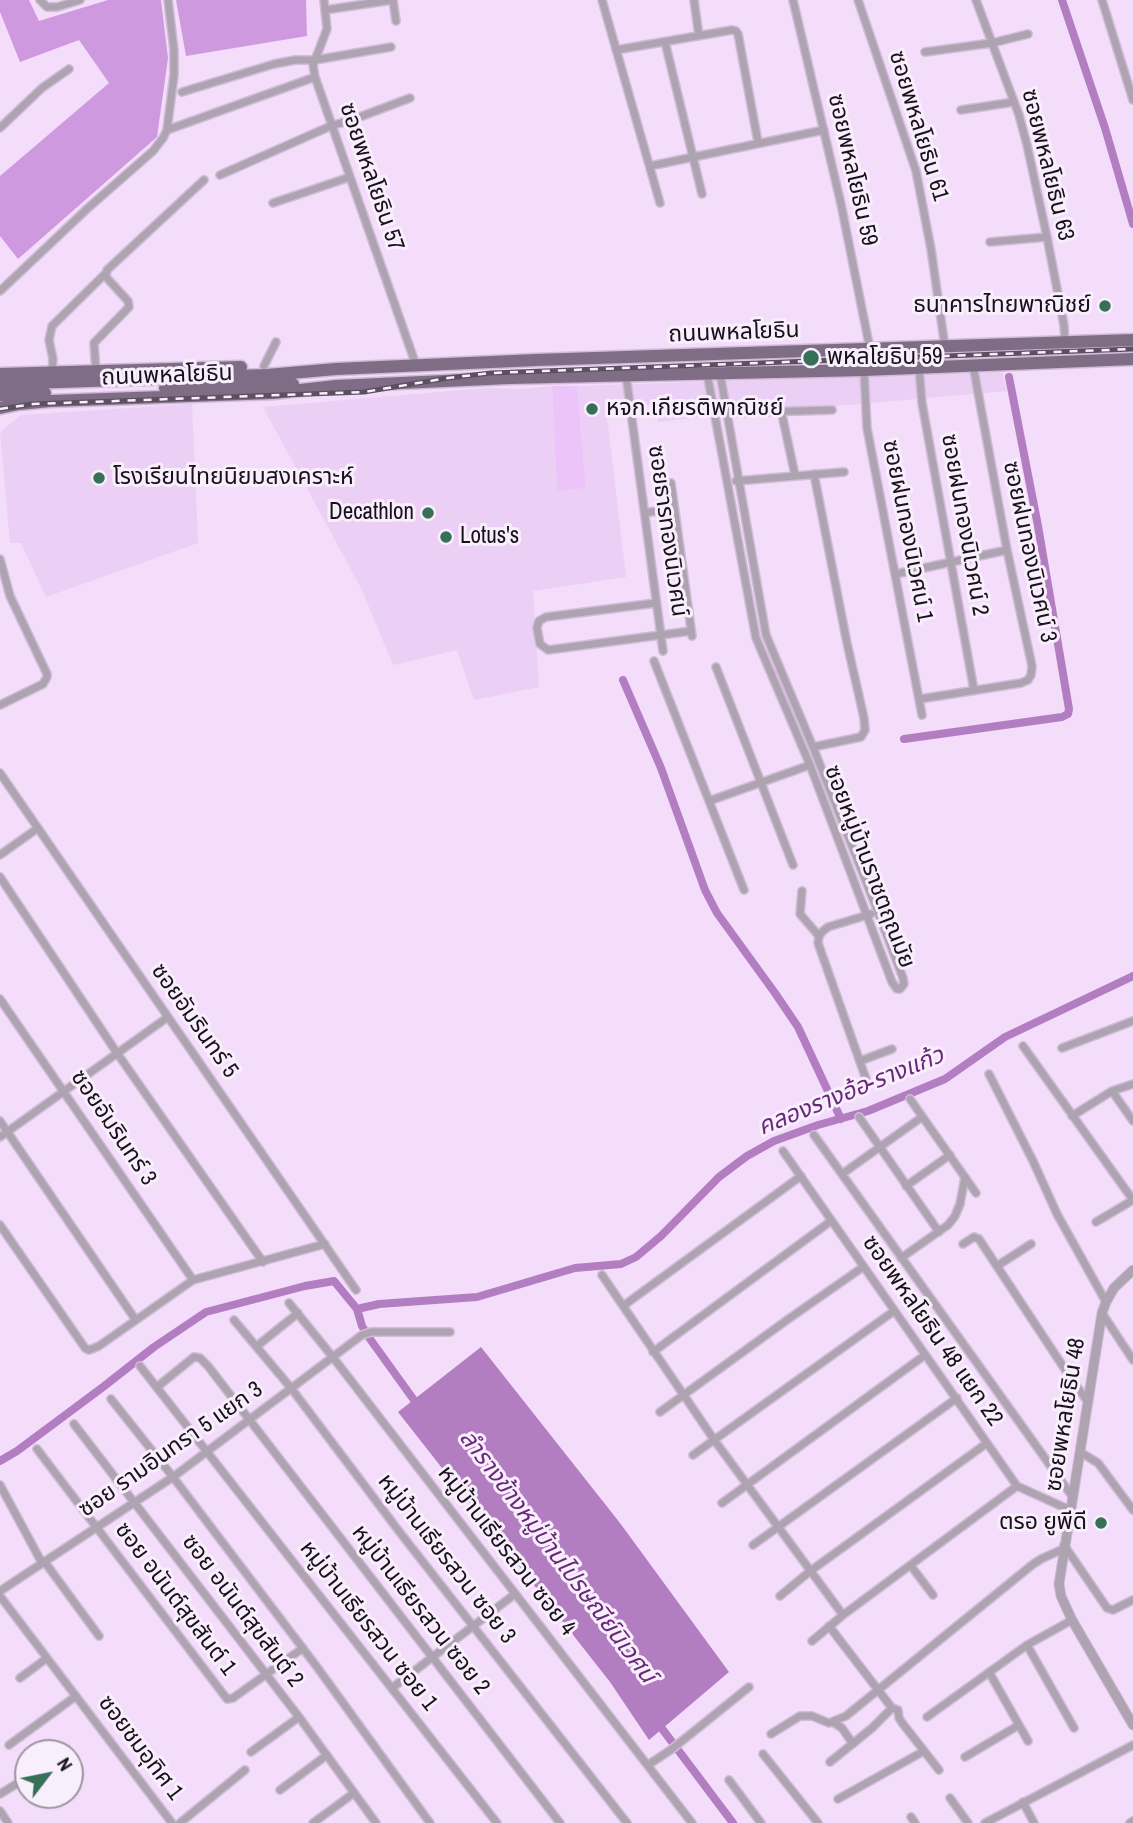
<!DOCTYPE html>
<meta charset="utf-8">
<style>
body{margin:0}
#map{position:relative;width:1133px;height:1823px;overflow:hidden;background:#f4dcfb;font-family:"Archivo Narrow",sans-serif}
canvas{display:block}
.north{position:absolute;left:14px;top:1739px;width:70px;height:70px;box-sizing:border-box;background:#f9effc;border:2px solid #9f96a2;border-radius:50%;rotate:58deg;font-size:19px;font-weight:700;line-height:28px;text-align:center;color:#18101b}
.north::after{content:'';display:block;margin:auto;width:24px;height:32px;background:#367059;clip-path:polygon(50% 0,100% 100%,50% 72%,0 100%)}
</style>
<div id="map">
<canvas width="1133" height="1823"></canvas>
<div class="north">N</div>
</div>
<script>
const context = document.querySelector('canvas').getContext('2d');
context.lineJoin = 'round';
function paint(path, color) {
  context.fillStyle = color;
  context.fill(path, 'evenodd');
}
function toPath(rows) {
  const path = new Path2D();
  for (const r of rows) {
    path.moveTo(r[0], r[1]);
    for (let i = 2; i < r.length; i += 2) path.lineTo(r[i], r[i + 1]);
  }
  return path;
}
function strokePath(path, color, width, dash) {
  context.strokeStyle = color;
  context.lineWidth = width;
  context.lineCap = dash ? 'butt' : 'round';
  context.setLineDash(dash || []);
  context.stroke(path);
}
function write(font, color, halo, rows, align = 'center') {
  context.font = font + ' "Archivo Narrow","Noto Sans Thai",sans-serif';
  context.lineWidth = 6;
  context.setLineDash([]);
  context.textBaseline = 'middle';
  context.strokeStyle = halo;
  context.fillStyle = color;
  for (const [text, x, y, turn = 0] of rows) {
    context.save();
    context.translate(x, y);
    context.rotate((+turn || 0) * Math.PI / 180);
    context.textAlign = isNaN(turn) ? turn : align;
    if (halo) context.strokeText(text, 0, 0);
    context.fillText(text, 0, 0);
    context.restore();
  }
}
const built = toPath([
 [1002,372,1007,391,836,406,837,412,787,415,784,407,658,422,657,404,606,409,626,577,533,591,539,687,474,700,457,650,393,665,362,590,263,407,486,388,524,389,552,386,557,491,586,487,577,386],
 [192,404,198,543,46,597,21,543,10,543,0,432,21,415]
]);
const green = toPath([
 [552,386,577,386,586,488,557,491]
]);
const forest = toPath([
 [0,0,29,0,39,21,108,0,161,0,168,58,157,137,18,259,0,236,0,176,109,83,79,40,20,62,0,12],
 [176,0,306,0,307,36,186,56]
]);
const water = toPath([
 [481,1347,620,1523,729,1672,649,1740,610,1682,398,1412]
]);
const canal = toPath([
 [1062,0,1105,128,1133,224],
 [623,680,661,768,705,890,717,913,775,993,798,1027,841,1119],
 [904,739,1062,717,1068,714,1069,709,1038,526,1009,377],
 [357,1309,362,1326,370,1339,419,1407],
 [0,1461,17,1451,103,1387,154,1347,206,1312,305,1286,334,1281,357,1309,379,1304,477,1297,575,1268,621,1264,636,1257,661,1236,719,1177,747,1156,774,1141,818,1125,868,1111,945,1079,1005,1037,1133,976],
 [657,1722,733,1823]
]);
const minor = toPath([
 [40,0,47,7,57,7,80,0],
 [324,0,327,29,313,65,315,77,416,365],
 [393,0,396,21],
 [602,0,660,203],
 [694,0,699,36],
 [793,0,841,204,870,349],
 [858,0,916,171,931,249,945,347],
 [976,0,1019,115,1027,145,1047,237,1064,325,1065,343],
 [1102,0,1133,100],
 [325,10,392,0],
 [665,42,702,194],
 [616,50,732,30,736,31,738,34,758,142],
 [925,52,992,43,1028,34],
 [182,92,274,64,295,60,315,60,391,47],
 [961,110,1014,102],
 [0,128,42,88,69,69],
 [167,130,315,77],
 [650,166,824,130],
 [220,175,333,125,349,121,410,98],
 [273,203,350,177],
 [990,242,1047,237],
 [0,291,88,208,153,151,163,138,167,130,174,75,174,50,168,0],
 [264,366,276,342],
 [919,367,922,403,974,690],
 [864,370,867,428,922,715],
 [96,371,94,343,129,307,128,301,106,277,107,270,204,180],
 [52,372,53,359,49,340,52,326,106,273],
 [707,373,756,638,810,765,892,982,897,989,900,989,904,984,903,978,878,912,813,747,766,635,720,373],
 [626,375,663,651],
 [781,410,795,475],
 [726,413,832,410],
 [736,481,844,472],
 [671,483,692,636],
 [645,513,673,508],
 [0,559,10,596,47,674,47,677,43,684,0,705],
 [896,574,1007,550],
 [656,603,546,617,539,621,537,628,540,644,548,650,691,631],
 [654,661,744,890],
 [716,667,793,865],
 [920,699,1021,683,1028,680,1031,675,1032,666,1007,550,973,365],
 [813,747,861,737,865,730,864,718,847,643,814,474],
 [0,773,356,1290],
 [709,801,810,765],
 [0,855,38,828],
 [0,877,117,1053,263,1262],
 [802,891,800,914,819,936],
 [0,999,193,1280],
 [1023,1046,1133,1200],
 [1062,1048,1133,1021],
 [860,1061,892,1049],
 [989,1074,1033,1161,1057,1214,1106,1302],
 [866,1079,818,943,819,936,823,931,828,927,871,914],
 [1112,1091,1133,1121],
 [910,1099,976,1193],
 [1072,1116,1112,1091,1133,1084],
 [859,1117,939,1232],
 [0,1121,135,1319],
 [814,1135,1072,1496],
 [0,1137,168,1017],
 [783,1151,1017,1486,1070,1510],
 [842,1174,922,1117],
 [906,1186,950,1155],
 [1096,1222,1133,1200],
 [0,1225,85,1348,89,1350,99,1346,193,1280,325,1244],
 [963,1244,974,1237,979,1239,1068,1374,1088,1402],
 [901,1258,948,1225,955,1216,960,1204,965,1177],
 [997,1266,1031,1244],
 [602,1275,715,1441,843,1615],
 [289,1303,332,1356,692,1823],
 [623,1306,801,1176],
 [1102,1313,1133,1360],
 [234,1320,291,1388,398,1530,627,1823],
 [257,1346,298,1313],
 [653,1352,831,1221],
 [140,1366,497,1823],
 [157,1387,194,1357,200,1358,208,1366,560,1823],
 [111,1399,173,1477,317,1667,430,1823],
 [660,1412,787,1320,863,1267],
 [74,1424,299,1717,376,1823],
 [37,1449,227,1699,233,1698,303,1648],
 [1080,1452,1098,1463,1133,1510],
 [693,1455,894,1311],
 [0,1485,42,1563],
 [722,1503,925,1355],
 [753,1545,957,1398],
 [1064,1545,1107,1608,1113,1610,1133,1600],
 [44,1561,99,1636],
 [911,1566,933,1595],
 [0,1591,173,1477,362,1335,371,1332,450,1332],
 [0,1596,172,1823],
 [780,1596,809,1572,987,1443],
 [829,1626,892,1708,898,1710,899,1718,903,1724,939,1770],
 [812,1641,843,1615,1017,1486],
 [1027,1645,1074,1728],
 [989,1672,1028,1741],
 [20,1678,47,1658],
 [392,1688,515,1594],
 [927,1717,1027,1645,1072,1620],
 [833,1722,842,1728,853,1744],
 [771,1734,800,1716,812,1716,829,1723,846,1716,1032,1565,1041,1559,1063,1549],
 [9,1745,76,1696],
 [251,1752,299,1717],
 [763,1754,818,1823],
 [965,1757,1019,1725],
 [830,1762,872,1728,892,1708],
 [648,1765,672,1749,749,1687],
 [729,1780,761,1823],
 [280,1790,327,1755],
 [0,1794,26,1778],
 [950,1798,968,1823],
 [838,1799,924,1751],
 [1023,1802,1034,1823],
 [0,1811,8,1823],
 [911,1817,915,1823],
 [180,1823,245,1770],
 [313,1823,354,1793],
 [985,1823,1133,1745],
 [1130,1823,1133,1821]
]);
const tertiary = toPath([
 [1133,1270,1114,1288,1106,1302,1102,1313,1059,1584,1061,1596,1072,1620,1133,1725]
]);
const primary = toPath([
 [0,374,241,367],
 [0,384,267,375,336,369,536,360,1133,340],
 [165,388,293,384],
 [0,395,45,393],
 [0,408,19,404,51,401,274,393,336,386,509,378,864,370,1133,359]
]);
const rail = toPath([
 [0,409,33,404,364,392,448,378,491,373,1133,349]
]);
const markers = [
 [1105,306,7,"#367059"],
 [811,358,9,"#367059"],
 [592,409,7,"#367059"],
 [99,478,7,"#367059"],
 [428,513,7,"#367059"],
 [446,537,7,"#367059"],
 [1101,1523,7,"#367059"]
];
const streetNames = [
 ["ซอยพหลโยธิน 61",918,126,73],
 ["ซอยพหลโยธิน 63",1047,165,76],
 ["ซอยพหลโยธิน 59",852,170,77],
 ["ซอยพหลโยธิน 57",371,177,71],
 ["ถนนพหลโยธิน",734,333,-2],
 ["ถนนพหลโยธิน",167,376,-2],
 ["ซอยฝนทองนิเวศน์ 2",964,525,80],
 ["ซอยธารทองนิเวศน์",667,531,82],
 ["ซอยฝนทองนิเวศน์ 1",907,531,79],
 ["ซอยฝนทองนิเวศน์ 3",1029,552,78],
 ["ซอยหมู่บ้านราชตฤณมัย",869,867,69],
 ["ซอยอัมรินทร์ 5",194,1021,55],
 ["ซอยอัมรินทร์ 3",113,1128,56],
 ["ซอยพหลโยธิน 48 แยก 22",932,1331,55],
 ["ซอยพหลโยธิน 48",1066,1415,-81],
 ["ซอย รามอินทรา 5 แยก 3",171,1450,-35],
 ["หมู่บ้านเธียรสวน ซอย 4",506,1551,52],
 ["หมู่บ้านเธียรสวน ซอย 3",446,1559,52],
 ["ซอย อนันต์สุขสันต์ 1",175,1599,53],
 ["หมู่บ้านเธียรสวน ซอย 2",420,1610,52],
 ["ซอย อนันต์สุขสันต์ 2",242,1611,53],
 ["หมู่บ้านเธียรสวน ซอย 1",368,1626,52],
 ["ซอยชมอุทิศ 1",140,1748,53]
];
const poiNames = [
 ["ธนาคารไทยพาณิชย์",1091,306,"right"],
 ["พหลโยธิน 59",827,358],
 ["หจก.เกียรติพาณิชย์",606,409],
 ["โรงเรียนไทยนิยมสงเคราะห์",113,478],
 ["Decathlon",414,513,"right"],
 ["Lotus's",460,537],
 ["ตรอ ยูพีดี",1087,1523,"right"]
];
const waterNames = [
 ["คลองรางอ้อ-รางแก้ว",851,1092,-22],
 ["ลำรางข้างหมู่บ้านไปรษณีย์นิเวศน์",557,1557,53]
];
paint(built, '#ebcff4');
paint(green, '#edc4f9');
paint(forest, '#ce99de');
paint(water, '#b27ec1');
strokePath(canal, '#b27ec1', 8);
strokePath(minor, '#d1bbd7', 10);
strokePath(tertiary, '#d1bbd7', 11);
strokePath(primary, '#d1bbd7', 15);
strokePath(minor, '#aea4b1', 7);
strokePath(tertiary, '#aea4b1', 9);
strokePath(primary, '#7f6d85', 12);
strokePath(rail, '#5c4f61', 5);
strokePath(rail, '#f9effc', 2.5, [8]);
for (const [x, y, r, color] of markers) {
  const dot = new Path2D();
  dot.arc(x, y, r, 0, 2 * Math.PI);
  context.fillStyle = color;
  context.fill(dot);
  strokePath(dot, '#f9effc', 2.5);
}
write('23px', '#18101b', '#f9effc', streetNames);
write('23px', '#18101b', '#f9effc', poiNames, 'left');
write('italic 24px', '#68297a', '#f9effc', waterNames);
</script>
